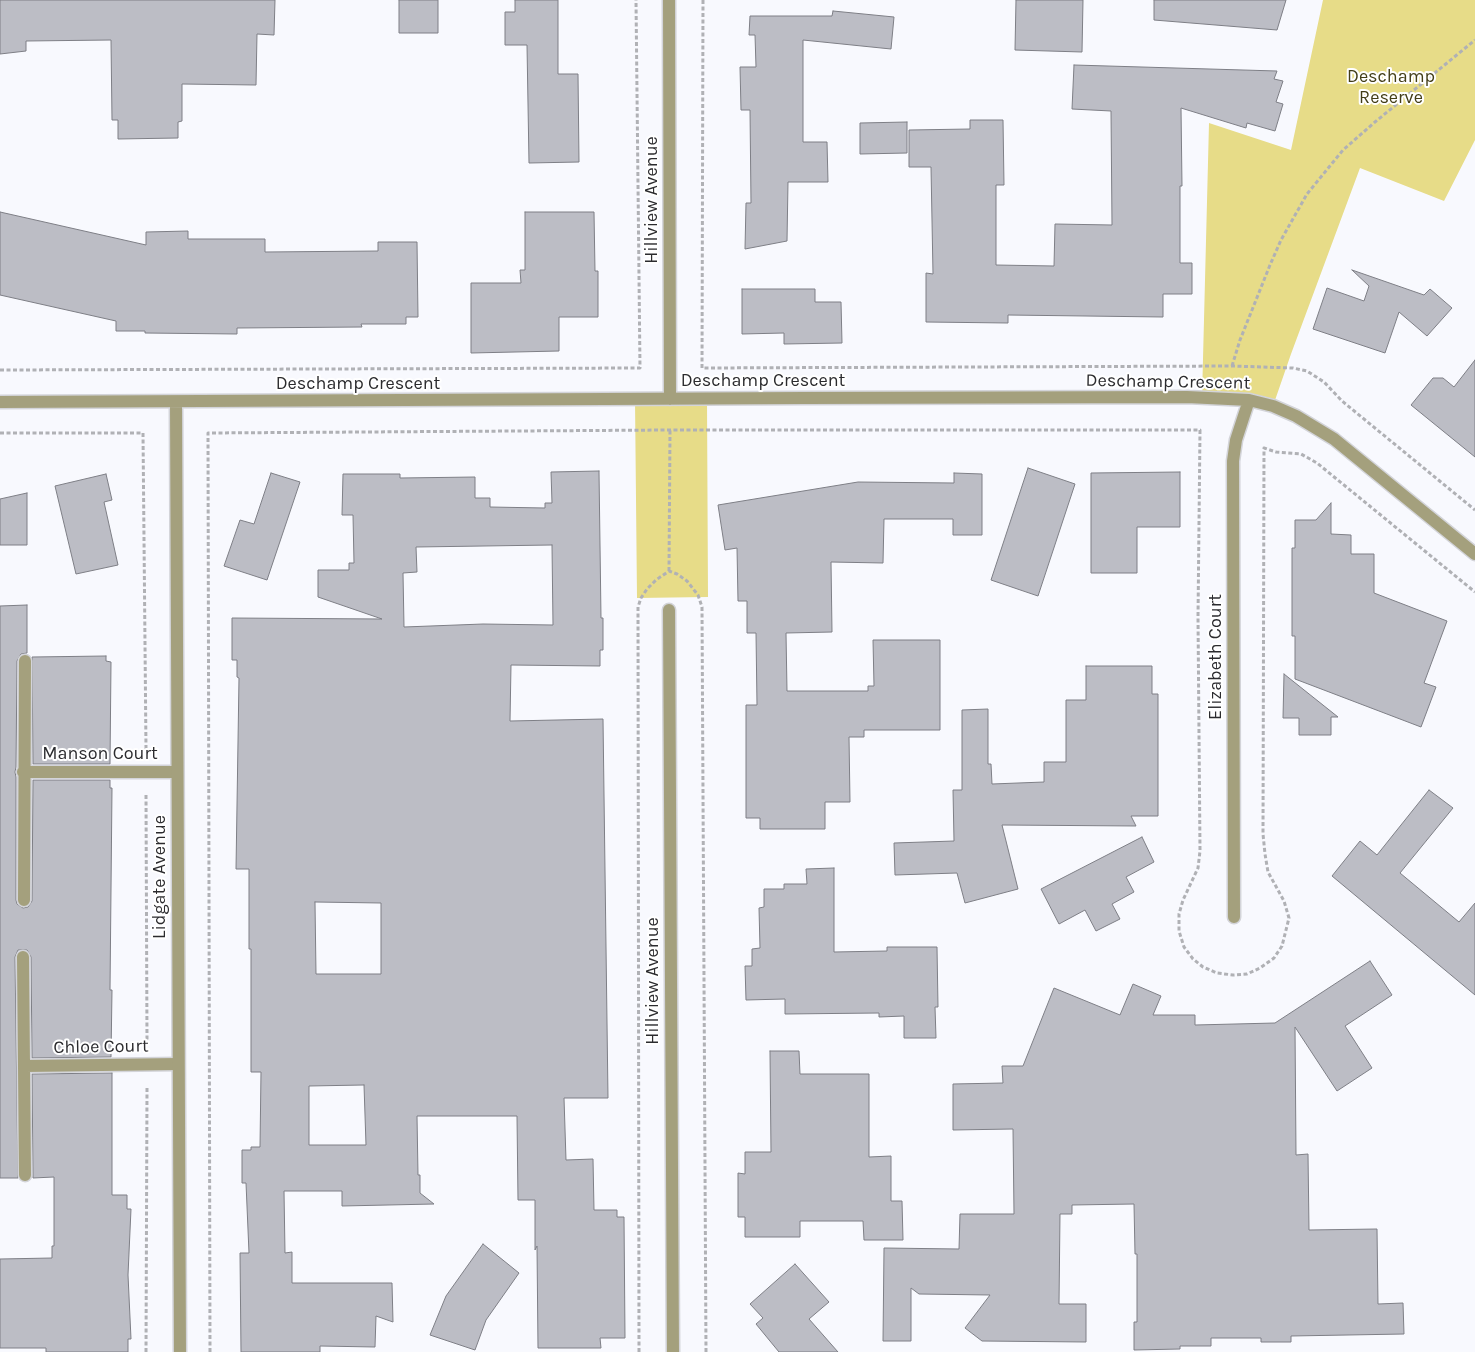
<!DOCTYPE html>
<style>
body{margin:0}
canvas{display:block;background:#f8f9fe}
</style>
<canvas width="1475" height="1352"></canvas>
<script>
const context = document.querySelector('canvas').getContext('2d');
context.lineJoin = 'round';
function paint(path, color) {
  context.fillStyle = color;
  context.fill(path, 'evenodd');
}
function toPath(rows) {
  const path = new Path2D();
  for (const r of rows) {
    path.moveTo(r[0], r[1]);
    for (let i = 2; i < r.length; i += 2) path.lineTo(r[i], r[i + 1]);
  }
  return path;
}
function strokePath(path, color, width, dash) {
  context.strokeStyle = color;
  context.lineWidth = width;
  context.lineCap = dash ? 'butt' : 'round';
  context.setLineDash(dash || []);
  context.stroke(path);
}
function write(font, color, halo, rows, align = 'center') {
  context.font = font + ' Karla,sans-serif';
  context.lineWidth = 4;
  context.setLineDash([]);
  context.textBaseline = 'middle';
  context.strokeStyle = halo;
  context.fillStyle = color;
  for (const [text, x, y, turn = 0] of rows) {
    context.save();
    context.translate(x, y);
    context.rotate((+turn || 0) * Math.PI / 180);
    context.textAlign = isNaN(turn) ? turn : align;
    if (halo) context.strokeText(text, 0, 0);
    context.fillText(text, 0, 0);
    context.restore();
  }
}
const green = toPath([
 [1323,0,1475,0,1475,140,1444,201,1360,168,1291,354,1273,406,1202,398,1209,123,1291,150],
 [707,399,708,597,637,598,635,400]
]);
const building = toPath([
 [0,0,275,0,274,35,257,34,256,85,182,84,182,121,178,122,178,138,118,139,118,120,112,120,111,40,26,41,26,51,0,54,0,0],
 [399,0,438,0,438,33,399,33,399,0],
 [515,0,558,0,558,74,578,74,579,162,529,163,527,45,505,45,505,12,515,12,515,0],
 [1016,0,1083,0,1082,52,1015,50,1016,0],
 [1154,0,1286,0,1277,30,1154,20,1154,0],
 [833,11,894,17,891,49,803,40,803,142,827,142,828,182,788,182,787,241,745,249,746,203,751,203,750,110,741,110,740,67,756,67,755,35,749,35,750,16,832,16,833,11],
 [1074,65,1277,71,1274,79,1283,81,1276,102,1283,104,1275,131,1247,123,1246,128,1181,108,1182,186,1180,186,1180,263,1192,263,1192,294,1163,294,1163,317,1008,315,1008,323,926,322,926,273,933,274,931,167,909,167,909,130,970,129,970,120,1003,120,1004,185,996,185,996,265,1054,266,1055,224,1112,225,1111,111,1072,109,1074,65],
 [907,122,907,153,860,154,860,123,907,122],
 [0,212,146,245,146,232,188,231,188,239,265,239,265,252,378,251,378,242,417,242,418,317,406,317,406,324,361,324,362,327,237,328,237,334,145,333,145,331,116,331,116,321,0,295,0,212],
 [525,212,594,212,595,271,598,271,598,317,559,317,559,351,471,353,471,283,521,283,520,270,525,270,525,212],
 [1352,270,1424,295,1430,289,1452,308,1427,336,1399,312,1385,353,1313,329,1327,288,1364,301,1369,286,1352,270],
 [742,289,815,289,815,302,841,302,842,343,784,344,784,333,742,334,742,289],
 [1475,360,1475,457,1411,405,1433,378,1443,378,1454,387,1475,360],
 [1028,468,1075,484,1038,596,991,580,1028,468],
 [599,471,601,618,603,618,603,650,600,650,600,666,511,665,510,721,603,719,608,1098,564,1098,566,1160,593,1159,594,1210,617,1210,617,1217,624,1217,625,1338,600,1338,601,1348,538,1348,537,1246,535,1250,535,1200,518,1200,517,1116,417,1116,418,1175,420,1175,420,1193,434,1204,342,1206,342,1191,284,1191,285,1253,292,1252,292,1283,392,1283,393,1322,376,1316,375,1347,320,1346,320,1352,241,1352,240,1253,249,1253,246,1183,242,1183,242,1150,251,1150,251,1147,260,1147,261,1072,251,1072,251,949,249,949,249,869,236,869,239,678,237,677,237,660,232,660,232,618,382,619,318,597,318,570,349,570,349,563,354,563,353,515,342,515,343,474,400,474,400,478,475,477,475,498,490,498,490,507,545,508,545,503,552,503,551,472,599,471],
 [552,545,553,625,483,624,404,627,403,573,417,572,416,547,552,545],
 [315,902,381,903,381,974,316,974,315,902],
 [364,1085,366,1145,309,1145,309,1086,364,1085],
 [1180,472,1180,527,1137,527,1137,573,1091,573,1091,473,1180,472],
 [271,473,300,482,267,580,224,566,240,520,254,524,271,473],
 [954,473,982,474,982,535,953,535,953,519,884,519,883,563,831,562,832,632,786,633,787,691,868,691,868,686,874,686,873,640,940,640,940,730,864,730,864,737,849,737,850,802,825,802,825,829,760,829,760,818,746,818,746,705,757,705,756,633,747,633,747,601,738,601,737,548,725,550,718,505,858,482,954,483,954,473],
 [106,474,112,500,104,502,118,565,76,574,55,486,106,474],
 [27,493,27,545,0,545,0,499,27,493],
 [1331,503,1331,534,1351,535,1351,554,1374,554,1374,593,1447,621,1424,683,1436,687,1421,727,1295,679,1295,636,1292,636,1292,548,1295,548,1295,520,1316,520,1331,503],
 [27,605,27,653,21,654,17,661,16,767,15,772,16,777,16,900,17,904,23,908,28,907,32,901,33,780,110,780,110,788,112,788,110,990,112,990,111,1057,32,1058,31,957,27,950,18,950,15,957,18,1178,0,1178,0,606,27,605],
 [106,656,106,661,111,662,110,764,33,764,32,657,106,656],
 [1086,666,1152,666,1152,694,1158,694,1158,816,1131,816,1136,826,1002,825,1018,889,965,903,957,873,895,875,894,843,954,841,953,790,962,790,962,710,988,709,988,764,991,764,992,784,1044,782,1044,762,1066,762,1066,700,1086,700,1086,666],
 [1284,674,1338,717,1331,717,1331,735,1299,735,1299,718,1283,718,1284,674],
 [1429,790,1453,808,1400,873,1459,922,1475,903,1475,995,1332,876,1360,841,1377,855,1429,790],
 [1142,837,1154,862,1126,877,1134,892,1112,904,1120,919,1096,931,1085,910,1059,924,1041,889,1142,837],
 [834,868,834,952,887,951,887,947,937,947,938,1007,935,1007,936,1038,904,1038,904,1016,879,1017,879,1013,785,1014,785,999,746,1000,745,966,752,966,752,949,760,948,759,908,764,907,764,889,784,889,784,884,807,884,806,869,834,868],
 [1370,961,1392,995,1345,1026,1372,1068,1337,1091,1295,1027,1296,1155,1308,1154,1309,1230,1377,1229,1378,1304,1403,1303,1404,1334,1291,1336,1291,1342,1261,1342,1261,1338,1211,1338,1211,1346,1180,1346,1180,1349,1134,1350,1134,1322,1137,1322,1137,1254,1135,1254,1134,1204,1072,1205,1072,1214,1060,1214,1059,1304,1086,1304,1086,1342,982,1341,965,1328,990,1295,919,1294,911,1288,911,1341,883,1341,884,1248,959,1249,960,1214,1014,1214,1013,1129,953,1130,953,1084,1003,1083,1002,1066,1023,1066,1054,988,1120,1015,1133,984,1161,996,1153,1015,1195,1015,1195,1025,1275,1023,1370,961],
 [770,1051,799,1051,800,1074,869,1074,869,1157,891,1156,891,1201,902,1201,903,1240,864,1240,863,1221,800,1221,800,1237,745,1237,745,1217,738,1217,738,1173,745,1174,745,1152,771,1152,770,1051],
 [112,1073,112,1195,127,1195,127,1209,131,1209,128,1275,131,1339,128,1339,128,1352,46,1352,46,1348,0,1348,0,1259,52,1258,52,1246,54,1246,54,1177,33,1178,32,1074,112,1073],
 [483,1244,519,1273,486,1320,475,1350,430,1335,446,1296,483,1244],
 [795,1264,829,1302,809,1319,838,1352,779,1352,756,1324,763,1318,750,1304,795,1264]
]);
const path = toPath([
 [703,0,702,368,1232,366,1293,368,1307,371,1324,382,1342,401,1475,510],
 [1232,366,1240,340,1270,265,1281,240,1307,194,1343,150,1375,122,1475,40],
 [0,370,640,368,636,0],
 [0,433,143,433,146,749],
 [669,571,670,430],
 [146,795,147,1042],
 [146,1352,147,1088],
 [210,1352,208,433,670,430,1200,430,1198,617,1200,851,1198,868,1183,900,1179,914,1179,931,1184,947,1193,959,1203,967,1217,973,1233,975,1247,974,1260,968,1274,958,1282,946,1289,918,1284,901,1268,872,1265,854,1263,834,1264,448,1276,452,1301,454,1317,463,1475,592],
 [639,1352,638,607,641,598,647,589,656,580,669,571,677,574,687,581,698,595,702,607,706,1352]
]);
const service = toPath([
 [23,772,177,772],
 [24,900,25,661],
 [23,957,25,1175],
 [25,1066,178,1064]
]);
const minor = toPath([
 [669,0,670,399],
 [0,402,805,398,1187,397,1249,400,1273,406,1296,416,1334,439,1475,554],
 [176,402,180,1352],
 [669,610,673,1352],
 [1234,917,1233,461,1236,440,1249,400]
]);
const parkNames = [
 ["Deschamp",1391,77],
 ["Reserve",1391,98]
];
const streetNames = [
 ["Hillview Avenue",652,200,-90],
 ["Deschamp Crescent",763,381],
 ["Deschamp Crescent",1168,382,1],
 ["Deschamp Crescent",358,384],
 ["Elizabeth Court",1216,657,-90],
 ["Manson Court",100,754],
 ["Lidgate Avenue",160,877,-90],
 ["Hillview Avenue",653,981,-90],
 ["Chloe Court",101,1047,-1]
];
paint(green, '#e7dc88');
paint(building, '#bcbdc5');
strokePath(building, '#7e7f86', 1);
strokePath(service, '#d3d4d9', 15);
strokePath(minor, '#d3d4d9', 15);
strokePath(path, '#b0b1b5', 3, [4, 2.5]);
strokePath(service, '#a4a07d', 12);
strokePath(minor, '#a4a07d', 12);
write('18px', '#423d17', '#fff', parkNames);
write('18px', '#2b2b2e', '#fff', streetNames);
</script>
